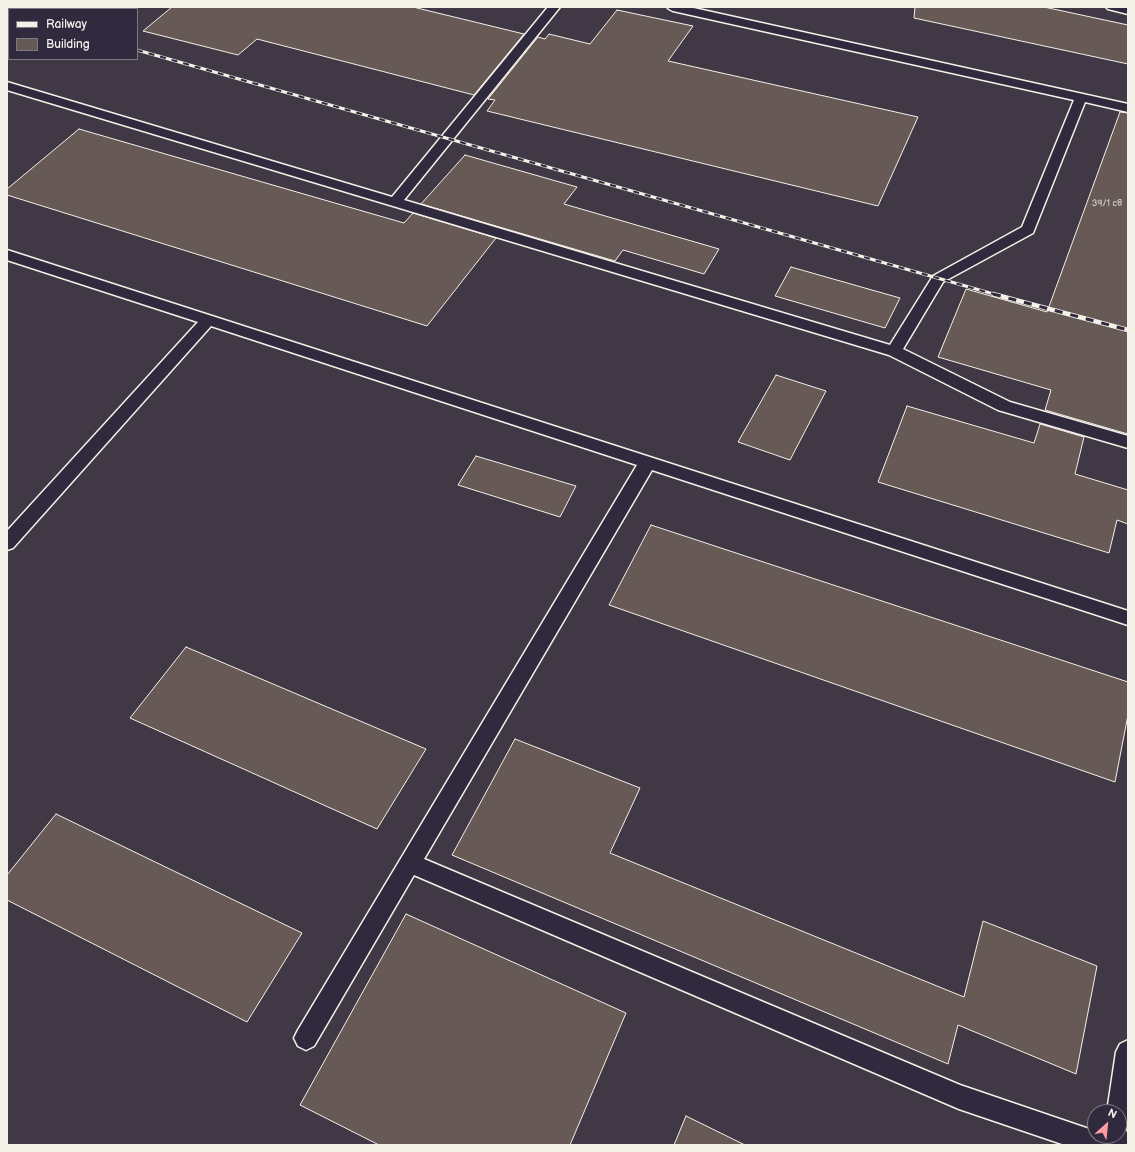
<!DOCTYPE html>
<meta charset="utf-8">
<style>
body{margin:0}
#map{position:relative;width:1135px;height:1152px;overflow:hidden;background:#2f2a3d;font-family:"Balsamiq Sans",sans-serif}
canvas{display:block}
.frame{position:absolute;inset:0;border:8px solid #f4f1e8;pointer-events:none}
.legend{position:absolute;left:8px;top:8px;width:130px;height:52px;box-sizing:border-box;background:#2f2a3d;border:1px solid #7e7a81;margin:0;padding:5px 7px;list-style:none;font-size:12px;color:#f4f1e8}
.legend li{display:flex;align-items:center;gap:8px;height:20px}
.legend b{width:20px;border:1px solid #7e7a81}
.north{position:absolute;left:1087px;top:1104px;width:40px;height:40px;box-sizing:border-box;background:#2f2a3d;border:1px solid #7e7a81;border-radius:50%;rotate:27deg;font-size:11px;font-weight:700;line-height:16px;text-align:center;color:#f4f1e8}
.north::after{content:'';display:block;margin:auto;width:14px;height:18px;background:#ff9aa2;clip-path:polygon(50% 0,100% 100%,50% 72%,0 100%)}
</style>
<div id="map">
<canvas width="1135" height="1152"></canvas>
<div class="frame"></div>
<ul class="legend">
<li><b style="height:5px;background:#f4f1e8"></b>Railway</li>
<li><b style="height:11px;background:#675955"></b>Building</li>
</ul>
<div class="north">N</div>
</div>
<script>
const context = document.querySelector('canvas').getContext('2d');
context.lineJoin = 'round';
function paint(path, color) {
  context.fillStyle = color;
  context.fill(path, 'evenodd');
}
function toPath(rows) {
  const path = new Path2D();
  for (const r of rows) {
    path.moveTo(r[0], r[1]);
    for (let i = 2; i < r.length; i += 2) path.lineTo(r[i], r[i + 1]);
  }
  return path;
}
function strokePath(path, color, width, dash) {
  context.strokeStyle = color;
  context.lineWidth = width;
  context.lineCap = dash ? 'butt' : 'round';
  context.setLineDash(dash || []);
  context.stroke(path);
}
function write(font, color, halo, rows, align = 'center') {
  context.font = font + ' "Balsamiq Sans",sans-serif';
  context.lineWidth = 4;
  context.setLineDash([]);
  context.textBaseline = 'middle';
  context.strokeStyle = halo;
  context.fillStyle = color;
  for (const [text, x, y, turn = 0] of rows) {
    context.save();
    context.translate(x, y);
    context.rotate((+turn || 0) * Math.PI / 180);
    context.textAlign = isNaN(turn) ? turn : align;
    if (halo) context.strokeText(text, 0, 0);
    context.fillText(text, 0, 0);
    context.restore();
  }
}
const built = toPath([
 [7,7,1128,7,1128,1145,7,1145],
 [9,9,137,9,137,59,9,59],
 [1095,1112,1119,1112,1119,1136,1095,1136]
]);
const building = toPath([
 [172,7,413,7,524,34,474,95,257,39,238,55,143,31,172,7],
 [915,7,1044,7,1128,25,1128,64,914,18,915,7],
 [617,10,693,26,668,61,918,117,878,206,487,111,495,100,488,99,538,37,545,39,549,34,590,44,617,10],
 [1120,112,1128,113,1128,434,1045,410,1051,390,938,357,966,289,1047,312,1120,112],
 [79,129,404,223,413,213,496,238,427,326,7,195,7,189,79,129],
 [465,155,577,187,564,204,719,249,704,274,623,250,615,261,421,204,465,155],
 [791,267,900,298,885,328,775,296,791,267],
 [776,375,826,391,790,460,738,442,776,375],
 [907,406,1034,443,1040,424,1084,437,1075,474,1128,490,1128,524,1117,520,1109,553,878,482,907,406],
 [476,456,576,486,560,517,458,485,476,456],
 [651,525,1128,682,1128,715,1115,782,609,605,651,525],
 [186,647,426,749,377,829,130,718,186,647],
 [515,739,640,788,610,853,964,997,983,921,1097,966,1076,1074,958,1025,948,1064,452,855,515,739],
 [56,814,302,933,247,1022,7,900,7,875,56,814],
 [406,914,626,1013,570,1145,379,1145,300,1105,406,914],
 [686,1116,745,1145,674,1145,686,1116]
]);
const lane = toPath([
 [548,7,560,7,404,200,890,345,933,276,1022,227,1074,100,673,11,669,9,667,7,689,7,1128,104,1128,112,1085,102,1033,233,943,282,903,349,1010,402,1128,436,1128,448,998,410,889,355,7,90,7,82,392,197,548,7],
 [1106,7,1128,7,1128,14,1108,9,1106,7],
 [7,250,1128,611,1128,625,652,470,424,859,960,1085,1095,1131,1095,1136,1119,1136,1119,1112,1107,1112,1116,1052,1120,1044,1128,1040,1128,1122,1121,1126,1125,1127,1128,1136,1127,1145,1065,1145,959,1109,414,875,314,1046,306,1050,298,1046,294,1038,298,1030,637,465,211,326,13,548,7,550,7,531,198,322,7,260,7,250]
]);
const railFar1 = toPath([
 [7,13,9,14],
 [137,50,997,295]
]);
const rail = toPath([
 [993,294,1128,330]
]);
const numberNames = [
 ["39/1 с8",1107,204]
];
paint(built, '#403844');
paint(building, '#675955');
strokePath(building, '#f4f1e8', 1);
strokePath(lane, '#f4f1e8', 3);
paint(lane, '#2f2a3d');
strokePath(railFar1, '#f4f1e8', 3);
strokePath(rail, '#f4f1e8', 4.5);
strokePath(railFar1, '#2f2a3d', 2, [6]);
strokePath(rail, '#2f2a3d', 3, [8]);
write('9px', '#d1cbc3', null, numberNames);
</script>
